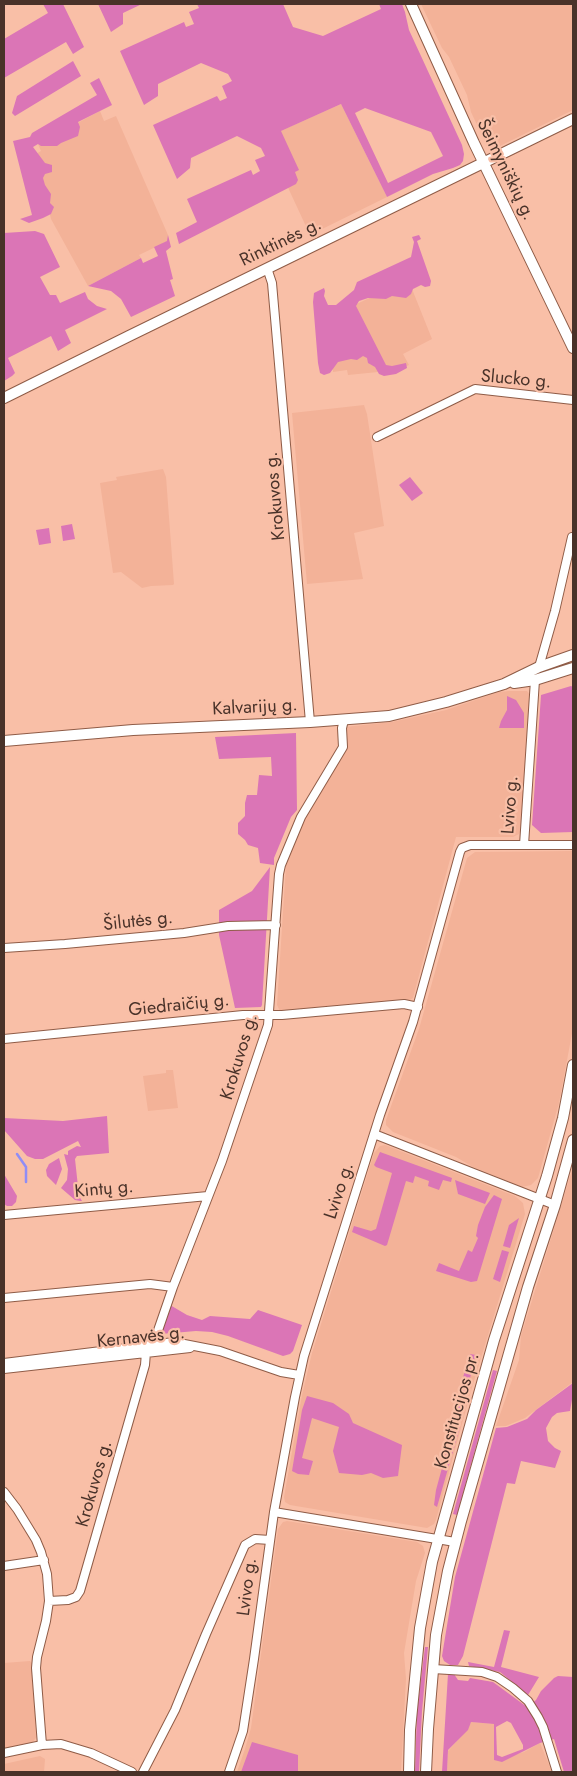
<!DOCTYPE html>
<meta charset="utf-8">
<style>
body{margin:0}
#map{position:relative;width:577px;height:1776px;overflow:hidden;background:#f9bfa7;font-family:Jost,sans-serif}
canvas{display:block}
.frame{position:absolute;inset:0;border:5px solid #493229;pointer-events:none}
</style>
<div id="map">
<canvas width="577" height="1776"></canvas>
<div class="frame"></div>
</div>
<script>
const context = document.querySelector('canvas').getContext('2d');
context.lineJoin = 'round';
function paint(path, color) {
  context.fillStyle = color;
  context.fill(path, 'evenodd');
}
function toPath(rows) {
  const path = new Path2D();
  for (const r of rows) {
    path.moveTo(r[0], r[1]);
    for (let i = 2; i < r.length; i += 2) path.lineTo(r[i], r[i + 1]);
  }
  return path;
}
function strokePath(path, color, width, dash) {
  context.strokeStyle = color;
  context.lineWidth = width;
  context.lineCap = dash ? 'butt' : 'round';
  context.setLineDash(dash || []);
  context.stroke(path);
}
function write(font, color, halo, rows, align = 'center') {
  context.font = font + ' Jost,sans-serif';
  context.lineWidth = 4.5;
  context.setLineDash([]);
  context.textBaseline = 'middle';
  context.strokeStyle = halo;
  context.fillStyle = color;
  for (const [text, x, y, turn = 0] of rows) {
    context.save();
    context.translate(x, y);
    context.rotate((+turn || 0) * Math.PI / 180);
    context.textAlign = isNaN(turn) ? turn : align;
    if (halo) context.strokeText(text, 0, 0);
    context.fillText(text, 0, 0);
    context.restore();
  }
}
const built = toPath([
 [421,4,573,4,573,110,498,147,494,148,486,144,471,112,467,95,449,57,442,48],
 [341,104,387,197,310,235,265,138],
 [100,111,104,121,116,116,168,235,168,241,139,255,141,258,88,286,51,219,36,154,41,151,38,144],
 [410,284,432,339,403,354,409,365,386,375,378,372,348,375,347,370,333,372,331,316,378,294],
 [364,405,367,414,384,526,354,533,363,579,307,584,292,413],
 [163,469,166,477,174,584,173,585,151,586,142,588,121,572,113,573,100,483,117,480,116,477],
 [509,691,527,691,531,696,521,830,519,834,513,837,456,837,413,998,410,1000,286,1012,280,1011,277,1005,286,865,292,843,308,812,345,748,345,727,392,722,446,710,499,692],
 [573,851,573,1028,559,1103,538,1178,531,1185,522,1187,473,1167,456,1157,393,1132,386,1125,386,1120,419,1029,467,858,475,852],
 [166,1070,173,1070,178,1108,148,1111,143,1076,166,1073],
 [385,1145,515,1196,523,1203,525,1214,471,1391,436,1520,434,1524,427,1528,290,1505,285,1502,284,1497,302,1395,312,1353,374,1153,380,1146],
 [573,1167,573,1382,525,1418,506,1426,496,1426,519,1360,521,1336],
 [287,1521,417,1542,423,1546,425,1553,416,1581,404,1653,406,1679,401,1772,237,1772,245,1749,251,1728,278,1529,283,1522],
 [30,1661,33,1664,36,1738,32,1743,4,1749,4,1663],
 [471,1722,494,1724,494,1760,524,1752,540,1743,552,1772,447,1772,448,1751,467,1730],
 [40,1756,45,1759,44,1772,4,1772,4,1764]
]);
const green = toPath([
 [43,4,63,4,84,47,73,54,66,42,4,78,4,39,48,13],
 [98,4,142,4,123,13,123,24,111,32],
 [197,4,283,4,293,27,323,36,381,9,379,4,402,4,405,12,409,30,462,145,464,154,463,161,460,165,453,168,433,174,387,197,341,104,281,131,299,170,295,172,298,180,296,184,179,244,176,233,197,222,187,199,251,170,253,175,260,171,255,160,265,156,261,148,237,136,191,158,190,168,177,179,153,125,217,96,220,101,227,98,222,86,232,81,228,74,201,63,158,84,158,96,144,105,120,51,184,22,186,27,194,24,189,12,199,8],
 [365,108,431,132,443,156,388,183,355,113],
 [73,61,81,76,15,116,12,113,17,96],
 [99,78,112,105,78,122,80,127,78,136,61,143,57,146,41,146,38,144,33,147,45,163,52,165,52,172,45,174,43,178,45,185,51,194,50,203,54,207,51,214,43,218,29,223,20,219,32,215,13,141,30,137,32,133,97,95,90,83],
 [35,231,44,234,60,267,40,277,50,295,56,295,60,303,85,292,88,299,97,306,107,309,65,330,71,343,58,351,51,336,8,358,15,373,12,376,4,381,4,233],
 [168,235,171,247,166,251,173,279,170,280,175,296,131,317,121,299,111,291,88,286,141,258,143,263,158,256,154,247,167,241],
 [419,235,421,239,417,241,431,281,430,286,425,287,421,285,413,289,411,294,406,298,392,296,386,299,368,298,359,301,356,306,386,365,392,366,406,363,407,368,396,374,384,376,379,374,375,367,368,363,367,358,363,356,357,360,351,359,338,362,330,373,324,375,320,373,318,363,313,302,314,293,324,288,325,291,324,296,328,305,336,305,354,290,357,282,411,257,414,242,412,237],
 [410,477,423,493,412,501,399,485],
 [72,524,75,539,63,541,61,526],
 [49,528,51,543,39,545,36,530],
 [571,686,573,687,573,832,541,833,532,825,541,695],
 [507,696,516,700,524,713,524,728,499,728,501,721,507,710],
 [296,733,297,810,291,817,274,858,274,865,260,863,258,848,248,845,245,840,238,834,238,823,245,816,245,803,247,795,257,795,259,775,272,776,271,757,219,759,215,737],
 [270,867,262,1005,261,1007,235,1008,219,935,219,910,252,891],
 [107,1116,109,1153,77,1156,75,1159,79,1196,82,1201,80,1201,75,1200,61,1188,67,1180,68,1169,64,1154,68,1155,68,1151,77,1146,81,1147,78,1141,43,1159,35,1159,27,1156,4,1130,4,1118,63,1121],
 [380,1152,452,1178,451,1182,443,1180,439,1190,428,1186,429,1181,415,1176,413,1183,406,1181,387,1245,385,1246,352,1232,354,1226,371,1231,376,1229,392,1173,376,1167,374,1165],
 [59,1158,62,1169,56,1185,47,1176,46,1170,49,1164],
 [4,1174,17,1196,16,1202,12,1206,7,1206,4,1204],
 [455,1180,490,1193,485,1204,458,1194],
 [494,1195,502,1199,477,1281,471,1282,436,1271,439,1263,459,1271,468,1250,472,1252,478,1238,476,1236,478,1225,485,1207],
 [519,1218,510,1248,503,1246,509,1225],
 [502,1250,509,1252,500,1282,493,1279],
 [170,1305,187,1315,202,1320,210,1316,250,1319,258,1310,302,1325,293,1351,290,1354,283,1356,228,1336,212,1332,196,1331,161,1334],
 [470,1354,476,1355,468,1386,461,1384],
 [493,1370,497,1371,457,1515,453,1514],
 [573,1383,573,1394,570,1411,557,1413,552,1417,546,1428,548,1441,555,1448,561,1451,555,1468,521,1461,515,1484,507,1483,463,1656,458,1665,450,1665,444,1661,442,1656,455,1577,496,1428,507,1427,527,1419,536,1410],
 [460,1389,466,1391,459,1416,456,1421,451,1420],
 [307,1396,333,1403,349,1414,353,1423,402,1445,398,1476,383,1478,371,1473,362,1475,339,1473,333,1451,339,1427,312,1418,302,1458,313,1461,309,1475,298,1474,292,1471,302,1410],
 [458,1426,460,1427,437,1507,434,1505,436,1490,449,1442],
 [504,1630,510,1631,501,1667,539,1677,528,1695,500,1672,469,1666,468,1662,494,1667],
 [425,1647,428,1647,422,1711,419,1772,415,1772,417,1711],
 [448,1674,454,1674,458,1680,468,1681,470,1678,493,1682,527,1707,536,1700,541,1691,554,1678,558,1676,573,1677,573,1772,564,1772,554,1739,540,1743,502,1762,494,1760,494,1724,471,1722,468,1730,448,1750,447,1772,442,1772],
 [507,1721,511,1723,523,1745,523,1749,502,1757,497,1755,496,1727],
 [252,1742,298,1755,298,1772,241,1772]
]);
const stream = toPath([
 [17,1154,26,1167,26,1182]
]);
const minor = toPath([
 [267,268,272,283,310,722],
 [377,437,475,389,573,400],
 [539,667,555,611,572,537],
 [524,845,535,680],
 [4,948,65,944,184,933,228,926,276,925],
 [4,1039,243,1015,282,1015,404,1004,418,1007],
 [374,1134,555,1205],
 [4,1215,208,1196],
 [4,1298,150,1284,173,1287],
 [153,1345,173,1287,222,1161,268,1025,279,874,281,865,301,817,343,747,342,728,344,720],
 [4,1363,174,1342,220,1351,281,1372,299,1375],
 [4,1369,190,1348],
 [4,1492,17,1509,36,1540,41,1552,47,1574,49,1601,46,1621,37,1657,36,1668,42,1745],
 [274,1512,455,1542],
 [4,1566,44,1560],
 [49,1601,68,1600,76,1597,80,1591,145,1365,146,1352],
 [433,1669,482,1672,497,1677,513,1688,528,1701,538,1717,543,1727,557,1772],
 [4,1753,42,1745,61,1744,91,1753,132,1772],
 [143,1772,175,1710,206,1634,245,1545,255,1539,270,1540],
 [229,1772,243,1731,254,1659,274,1512,295,1397,304,1356,380,1115,413,1022,460,852,462,848,470,845,573,845]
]);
const major = toPath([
 [411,4,474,143,573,348],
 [4,398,129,336,573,119],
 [514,683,535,680,573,668],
 [4,741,133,730,310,722,389,716,446,702,504,684,539,667,573,655],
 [409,1772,410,1730,420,1628,432,1562,494,1340,547,1176,563,1118,573,1065],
 [426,1772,428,1729,436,1635,448,1571,461,1521,528,1287,555,1205,573,1140]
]);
const streetNames = [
 ["Šeimyniškių g.",505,170,64],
 ["Rinktinės g.",281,243,-26],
 ["Slucko g.",516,380,5],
 ["Krokuvos g.",276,496,-95],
 ["Kalvarijų g.",255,708,-3],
 ["Lvivo g.",511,805,-86],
 ["Šilutės g.",138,922,-6],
 ["Giedraičių g.",179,1006,-6],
 ["Krokuvos g.",240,1057,-73],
 ["Kintų g.",104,1190,-5],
 ["Lvivo g.",340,1191,-72],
 ["Kernavės g.",141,1338,-6],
 ["Konstitucijos pr.",458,1411,-74],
 ["Krokuvos g.",95,1484,-74],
 ["Lvivo g.",248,1587,-83]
];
paint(built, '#f3b298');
paint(green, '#db75b6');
strokePath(stream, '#908df6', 2.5);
strokePath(minor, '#8f5c47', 10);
strokePath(major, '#8f5c47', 12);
strokePath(minor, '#fff', 8);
strokePath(major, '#fff', 10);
write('18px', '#493229', '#f9bfa7', streetNames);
</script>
